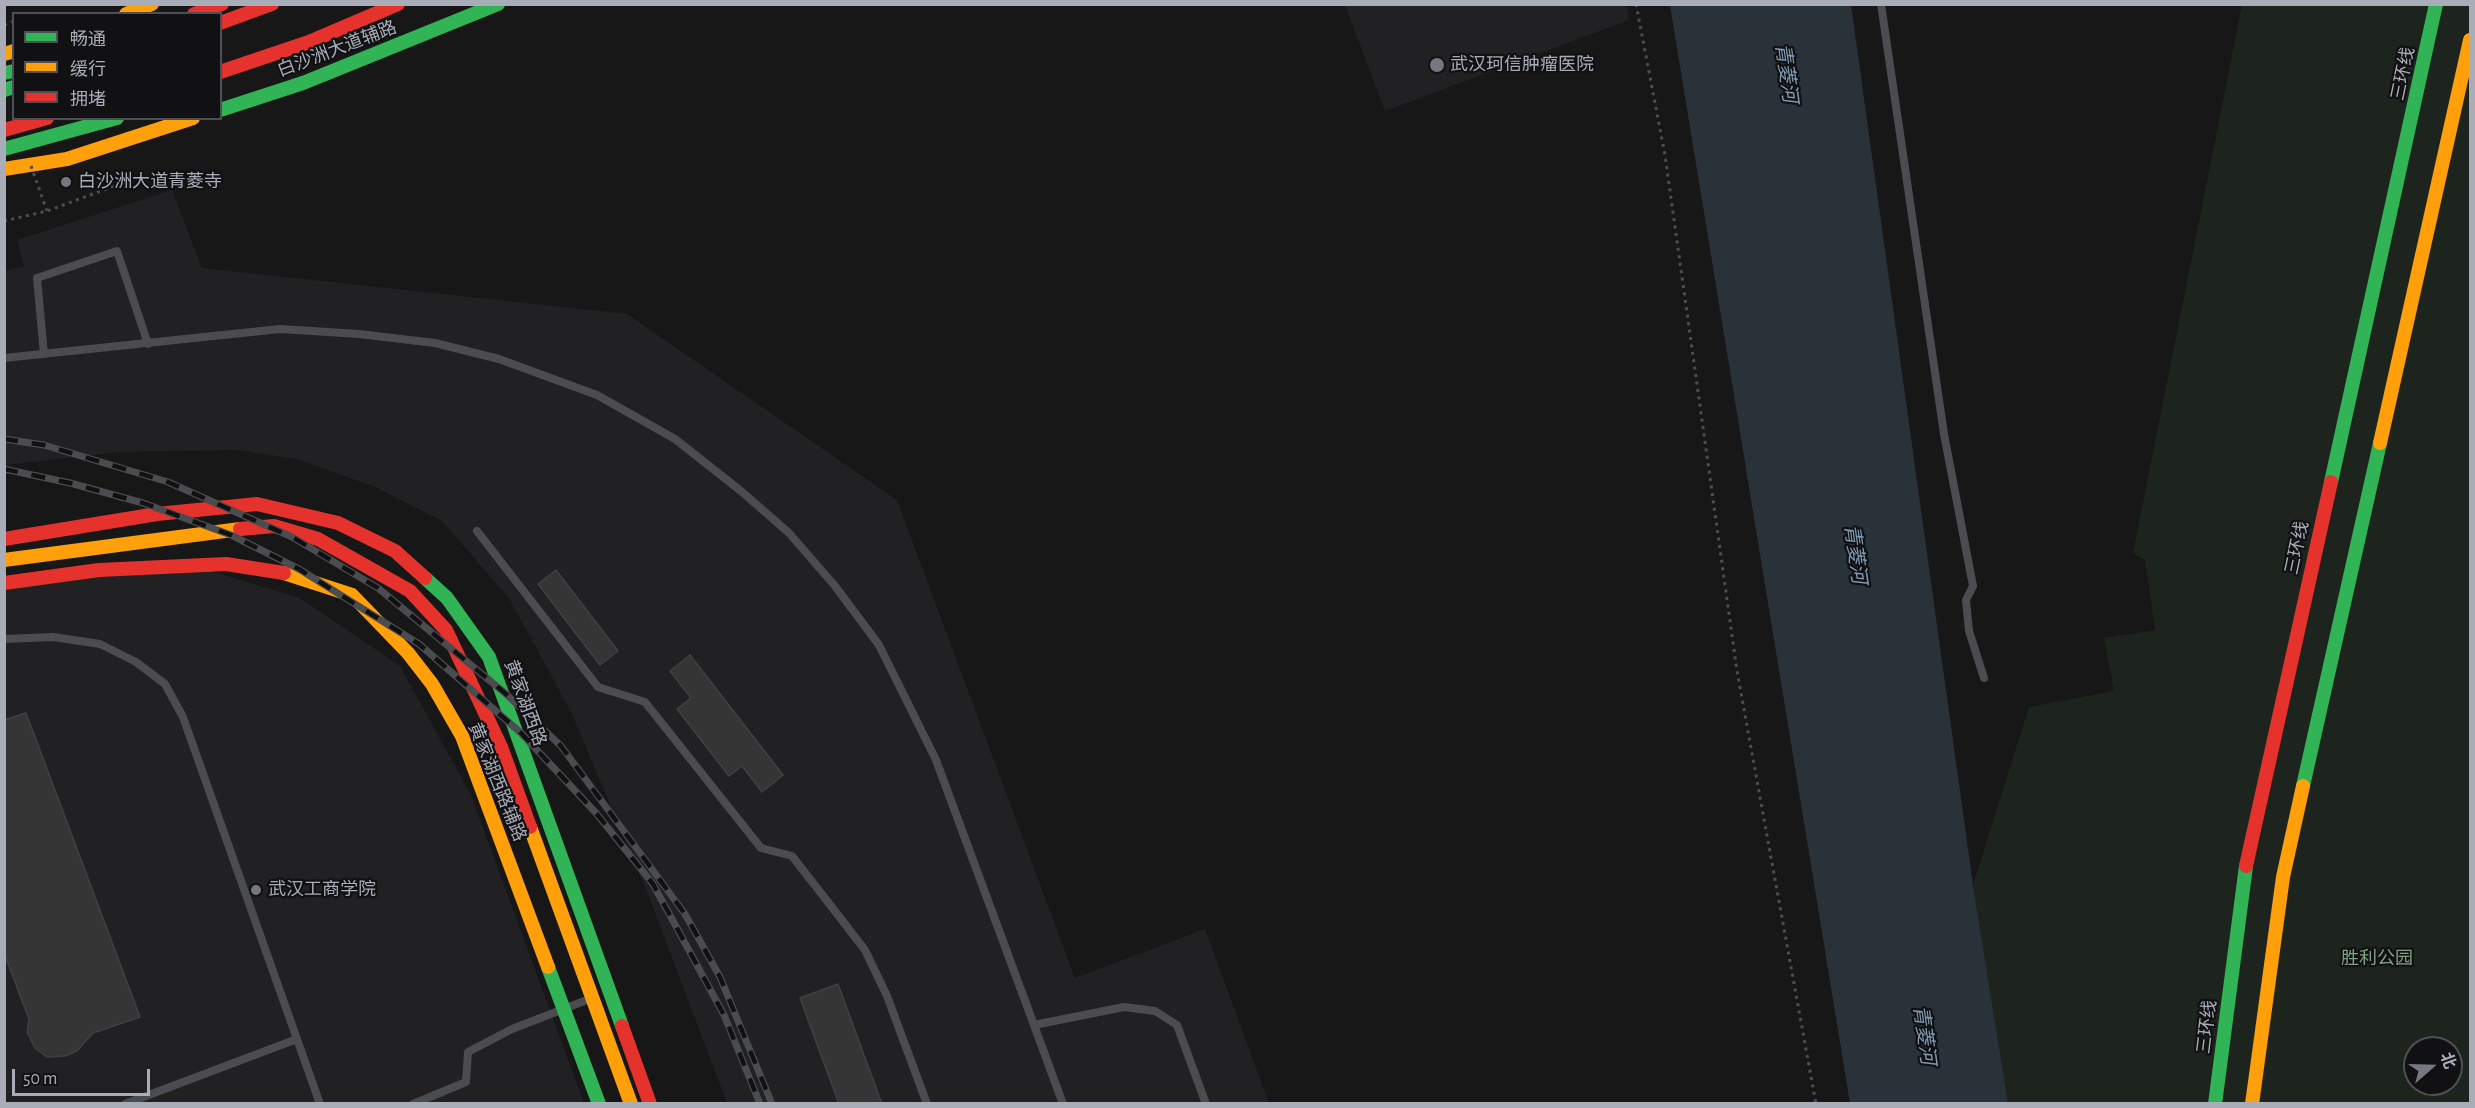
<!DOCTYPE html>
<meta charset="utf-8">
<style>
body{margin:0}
#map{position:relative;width:2475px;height:1108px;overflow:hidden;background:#171717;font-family:"Alegreya Sans","Noto Sans SC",sans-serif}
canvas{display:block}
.frame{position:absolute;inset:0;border:6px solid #a8adb8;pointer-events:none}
.legend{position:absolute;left:12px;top:12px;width:210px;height:108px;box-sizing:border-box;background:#111113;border:2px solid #4d4f55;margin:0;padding:8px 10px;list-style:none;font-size:18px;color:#a8adb8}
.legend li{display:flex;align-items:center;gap:12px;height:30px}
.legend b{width:30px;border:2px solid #4d4f55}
.north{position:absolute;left:2403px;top:1036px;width:60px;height:60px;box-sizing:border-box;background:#111113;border:2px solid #4d4f55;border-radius:50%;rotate:70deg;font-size:16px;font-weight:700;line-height:24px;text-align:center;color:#a8adb8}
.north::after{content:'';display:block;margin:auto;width:21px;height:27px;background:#757880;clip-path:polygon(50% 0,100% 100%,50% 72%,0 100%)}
.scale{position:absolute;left:12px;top:1069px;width:138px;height:27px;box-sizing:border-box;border:3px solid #a8adb8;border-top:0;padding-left:8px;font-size:18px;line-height:21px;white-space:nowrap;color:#a8adb8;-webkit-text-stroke:4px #111113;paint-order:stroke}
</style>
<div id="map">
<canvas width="2475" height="1108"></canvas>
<div class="frame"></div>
<ul class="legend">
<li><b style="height:8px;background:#30b455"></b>畅通</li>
<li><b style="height:8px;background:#ff9f0a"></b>缓行</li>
<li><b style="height:8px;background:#e5322d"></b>拥堵</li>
</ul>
<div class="north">北</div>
<div class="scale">50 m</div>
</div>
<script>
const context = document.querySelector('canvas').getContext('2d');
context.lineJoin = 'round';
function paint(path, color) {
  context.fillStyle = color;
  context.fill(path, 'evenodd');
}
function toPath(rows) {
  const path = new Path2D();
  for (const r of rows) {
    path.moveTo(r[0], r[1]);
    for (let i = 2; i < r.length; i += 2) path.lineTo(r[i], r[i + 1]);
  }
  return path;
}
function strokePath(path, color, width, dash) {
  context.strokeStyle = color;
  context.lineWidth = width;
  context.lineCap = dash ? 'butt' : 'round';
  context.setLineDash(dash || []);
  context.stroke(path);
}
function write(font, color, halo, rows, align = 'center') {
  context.font = font + ' "Alegreya Sans","Noto Sans SC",sans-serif';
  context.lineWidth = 4.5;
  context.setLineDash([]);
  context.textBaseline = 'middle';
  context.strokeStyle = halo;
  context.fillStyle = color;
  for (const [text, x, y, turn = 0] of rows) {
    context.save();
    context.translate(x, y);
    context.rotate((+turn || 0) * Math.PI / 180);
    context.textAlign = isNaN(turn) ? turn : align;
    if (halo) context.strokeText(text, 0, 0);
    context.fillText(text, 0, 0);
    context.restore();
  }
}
const built = toPath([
 [1345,5,1626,5,1629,20,1385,111],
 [172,190,202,268,627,314,897,500,1075,978,1205,929,1269,1103,727,1103,651,902,572,714,509,598,442,521,375,487,297,459,237,450,120,452,5,465,5,271,24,266,17,240],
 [181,562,300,598,400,666,471,795,584,1103,5,1104,5,589]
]);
const green = toPath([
 [2242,5,2470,5,2470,1103,2008,1103,1973,885,2029,707,2114,691,2104,638,2155,630,2145,560,2133,553],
 [2415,1048,2451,1048,2451,1084,2415,1084]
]);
const water = toPath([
 [1670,5,1851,5,1973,885,2008,1103,1850,1103]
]);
const building = toPath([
 [556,570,618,651,600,665,538,584,556,570],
 [690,655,783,775,762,792,742,766,729,776,677,709,691,698,670,671,690,655],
 [26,713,140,1017,93,1033,77,1051,65,1056,47,1057,35,1048,27,1032,29,1019,4,953,4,720,26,713],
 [838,984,882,1104,839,1104,800,998,838,984]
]);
const path = toPath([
 [1636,4,1665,155,1737,671,1816,1104],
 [4,25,14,21],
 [4,221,47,211,125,182,122,173]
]);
const lane = toPath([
 [1881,4,1944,434,1973,586,1966,600,1969,631,1984,678],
 [44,354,37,278,117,251,148,344],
 [4,358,280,329,359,334,435,343,499,359,597,395,675,439,741,491,789,533,835,586,879,645,936,760,1034,1025,1124,1007,1155,1011,1177,1025,1206,1104],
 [477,531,598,687,645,702,761,848,792,856,831,906,865,950,887,996,927,1104],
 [4,639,53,637,100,644,136,662,165,684,183,717,297,1039],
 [1034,1025,1063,1104],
 [125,1104,297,1039,320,1104],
 [413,1104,466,1082,468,1052,512,1029,592,998]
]);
const fast = toPath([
 [4,73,14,71],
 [220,110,303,83,498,4],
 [2331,482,2436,4],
 [425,578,447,598,489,657,622,1026],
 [2303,786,2380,443],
 [548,967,599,1104],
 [2215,1104,2246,866]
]);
const slow = toPath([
 [126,14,152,4],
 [4,54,14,51],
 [4,169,67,159,193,118],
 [2380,443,2470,40],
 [4,560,240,529],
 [284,573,352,595,408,653,432,684,462,736,548,967],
 [530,827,631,1104],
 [2252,1104,2283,877,2303,786]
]);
const jam = toPath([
 [194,14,222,4],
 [220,23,272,4],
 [220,72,309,42,398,4],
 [240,529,274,526,318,539,410,591,446,630,501,747,530,827],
 [4,539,157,514,257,504,338,523,395,551,425,578],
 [4,583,99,570,226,564,284,573],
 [2246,866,2331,482],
 [622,1026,650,1104]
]);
const rail = toPath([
 [4,439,44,445,168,482,292,537,378,588,506,694,561,746,685,914,720,977,772,1104],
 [4,469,70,483,143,503,231,535,299,569,419,644,521,733,596,813,653,884,724,1015,760,1104]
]);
const pathBridge = toPath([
 [31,166,47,211]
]);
const fastBridge = toPath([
 [4,90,14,87],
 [4,149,117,118]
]);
const jamBridge = toPath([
 [4,130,47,118]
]);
const markers = [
 [1437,65,8,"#757880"],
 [66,182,6,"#757880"],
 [256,890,6,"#757880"]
];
const streetNames = [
 ["白沙洲大道辅路",337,49,-21],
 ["三环线",2403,74,-78],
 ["三环线",2297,548,-78],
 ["黄家湖西路",525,703,70],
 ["黄家湖西路辅路",497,782,68],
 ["三环线",2207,1027,-83]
];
const poiNames = [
 ["武汉珂信肿瘤医院",1450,65],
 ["白沙洲大道青菱寺",78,182],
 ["武汉工商学院",268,890]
];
const parkNames = [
 ["胜利公园",2377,959]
];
const waterNames = [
 ["青菱河",1786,73,82],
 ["青菱河",1855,554,82],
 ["青菱河",1924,1035,82]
];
paint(built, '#212123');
paint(green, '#1d241e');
paint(water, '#2a3239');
paint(building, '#353536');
strokePath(building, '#3f4043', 1.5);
strokePath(path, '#4d4e52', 3, [3, 4.5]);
strokePath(lane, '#4b4c50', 8);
strokePath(fast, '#30b455', 14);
strokePath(slow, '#ff9f0a', 14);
strokePath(jam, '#e5322d', 14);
strokePath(rail, '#4b4c4f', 7);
strokePath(rail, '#111113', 4.5, [14]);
strokePath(pathBridge, '#4d4e52', 3, [3, 4.5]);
strokePath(fastBridge, '#30b455', 14);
strokePath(jamBridge, '#e5322d', 14);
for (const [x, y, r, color] of markers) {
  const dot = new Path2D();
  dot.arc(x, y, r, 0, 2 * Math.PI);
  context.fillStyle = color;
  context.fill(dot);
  strokePath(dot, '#111113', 2);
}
write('18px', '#a8adb8', '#111113', streetNames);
write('18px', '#a8adb8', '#111113', poiNames, 'left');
write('18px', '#7fa381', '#111113', parkNames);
write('italic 20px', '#7f9bb3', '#111113', waterNames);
</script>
